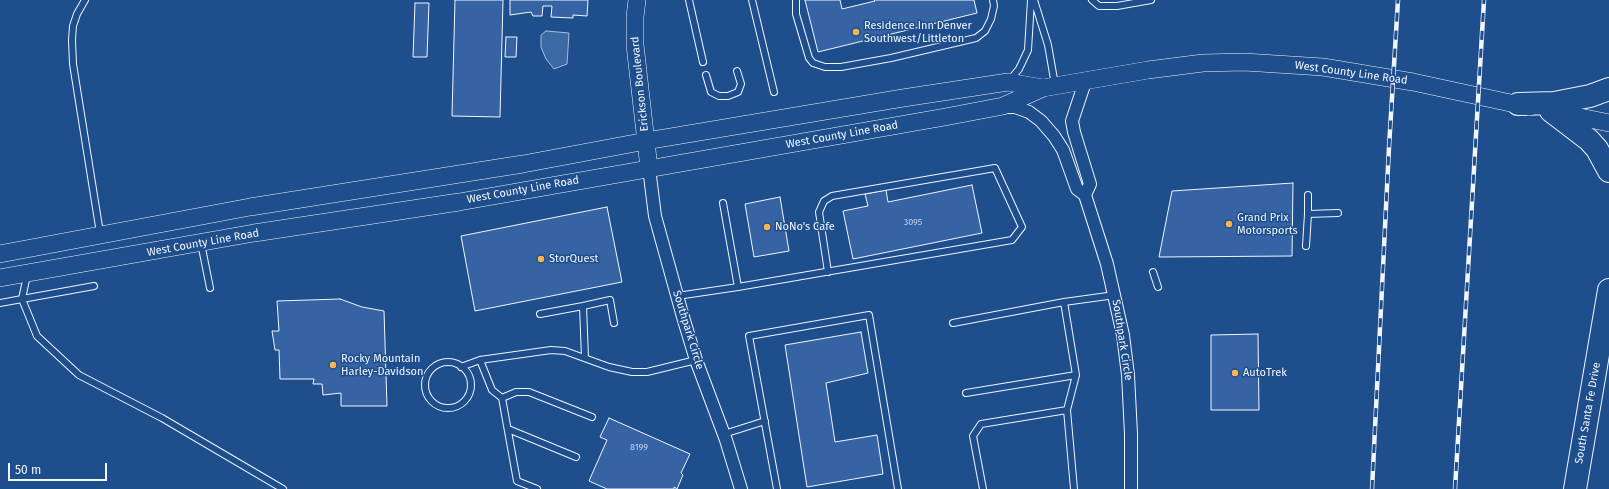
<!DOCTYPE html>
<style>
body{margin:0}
#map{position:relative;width:1609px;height:489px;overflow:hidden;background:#1f4e8c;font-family:"Fira Sans",sans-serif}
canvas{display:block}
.scale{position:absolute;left:8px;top:463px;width:99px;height:18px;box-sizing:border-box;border:2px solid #f2f6ff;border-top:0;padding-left:5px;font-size:12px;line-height:14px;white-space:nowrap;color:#f2f6ff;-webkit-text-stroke:3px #1f4e8c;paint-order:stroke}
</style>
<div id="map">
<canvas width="1609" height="489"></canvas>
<div class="scale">50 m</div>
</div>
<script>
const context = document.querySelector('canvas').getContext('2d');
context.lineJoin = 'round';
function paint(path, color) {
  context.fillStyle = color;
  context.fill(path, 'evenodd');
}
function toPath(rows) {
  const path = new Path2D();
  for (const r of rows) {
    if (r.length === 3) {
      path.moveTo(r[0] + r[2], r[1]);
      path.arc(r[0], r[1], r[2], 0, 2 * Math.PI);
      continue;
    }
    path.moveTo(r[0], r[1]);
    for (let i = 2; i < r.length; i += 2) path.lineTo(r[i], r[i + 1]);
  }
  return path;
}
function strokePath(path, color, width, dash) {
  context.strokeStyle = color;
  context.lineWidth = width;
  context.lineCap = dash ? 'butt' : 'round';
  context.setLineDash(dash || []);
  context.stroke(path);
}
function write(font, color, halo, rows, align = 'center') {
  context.font = font + ' "Fira Sans",sans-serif';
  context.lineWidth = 3;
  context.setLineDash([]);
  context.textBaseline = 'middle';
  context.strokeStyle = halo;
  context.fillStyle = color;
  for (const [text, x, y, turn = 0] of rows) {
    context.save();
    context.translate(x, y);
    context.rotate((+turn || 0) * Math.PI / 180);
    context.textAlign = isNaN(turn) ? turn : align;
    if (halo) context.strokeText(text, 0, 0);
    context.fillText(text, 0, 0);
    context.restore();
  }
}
const water = toPath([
 [546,31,569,33,567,64,554,69,546,59,541,47,541,35,546,31]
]);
const building = toPath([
 [455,0,503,0,500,117,452,116,455,0],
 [510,0,588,0,587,16,573,15,573,18,551,17,552,6,543,6,542,16,533,16,531,12,510,15,510,0],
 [805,0,840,0,842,9,875,1,874,0,974,0,977,13,818,52,805,0],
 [415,3,429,3,427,57,413,57,415,3],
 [506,37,517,37,516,57,505,57,506,37],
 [1293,183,1292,256,1159,257,1172,191,1293,183],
 [972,185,982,233,853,259,843,211,868,206,865,194,886,190,888,202,972,185],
 [780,197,789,251,754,257,745,204,780,197],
 [607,207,622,282,475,311,461,236,607,207],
 [340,299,362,307,384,311,387,406,341,406,341,393,323,395,322,384,313,384,314,379,280,379,279,350,275,350,272,331,279,331,277,301,340,299],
 [861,332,868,373,826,383,835,442,877,435,883,474,807,487,785,345,861,332],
 [1258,334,1259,410,1211,410,1211,335,1258,334],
 [609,418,690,454,681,473,683,475,677,489,674,487,674,489,607,489,589,481,607,440,600,437,609,418]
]);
const lane = toPath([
 [85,0,77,14,73,26,72,40,73,64,100,233],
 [689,0,703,62],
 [752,0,774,92],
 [796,0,796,14,809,58,813,63,825,67,841,67,891,58,976,38,985,31,991,19,994,6,993,0],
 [1034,0,1048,45,1055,85],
 [1092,0,1099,6,1117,6,1151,0],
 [706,75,711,92,719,96,728,96,738,92,741,84,737,71],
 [1009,81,1019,69,1028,50,1031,0],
 [723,203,738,287],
 [1308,214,1308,195],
 [201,243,210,288],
 [1306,246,1308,214,1338,213],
 [1153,272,1158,287],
 [94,286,22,299,37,336,79,375,162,418,283,489],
 [677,296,738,287,1012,240,1022,227,995,168,832,196,824,201,819,212,828,272],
 [0,303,22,299,27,275],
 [583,306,610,300,614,323],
 [540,314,583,306,585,358],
 [953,323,1064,302],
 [480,360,492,390,502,398,517,481,537,489],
 [448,385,23],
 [461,367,480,360,551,350,565,351,609,367,632,372,647,372,696,360],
 [966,393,1076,375],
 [502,398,516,392,529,392,592,417],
 [1067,410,1076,375,1064,302,1115,295],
 [508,429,576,457],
 [724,434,765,421],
 [777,489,749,336,869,315,898,489],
 [983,489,973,436,981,424,1067,410,1074,489]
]);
const street = toPath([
 [1085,82,1072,121,1074,132,1090,184,1085,195],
 [1003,107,1015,107,1029,112,1041,121,1054,136,1063,150,1077,189,1085,195,1107,264,1123,335,1128,375,1131,434,1131,489],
 [649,168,655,216,683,317,696,360,726,440,741,489]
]);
const secondary = toPath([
 [637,0,635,17,635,45,649,168],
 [1555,112,1609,123],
 [0,254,250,207,523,164,646,141,903,98,1008,82,1043,88],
 [0,278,254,233,459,202,945,117,1003,106,1043,88,1148,70,1203,63,1244,62,1323,67,1413,82,1529,107]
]);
const highway = toPath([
 [1518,104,1554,103,1590,96,1609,89],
 [1551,111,1589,140,1597,149,1609,171],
 [1575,489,1609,290]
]);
const rail = toPath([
 [1372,489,1389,147,1398,0],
 [1455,489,1484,0]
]);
const markers = [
 [856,32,4,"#ffb74d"],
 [1229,224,4,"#ffb74d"],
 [767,227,4,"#ffb74d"],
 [541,259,4,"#ffb74d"],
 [333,365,4,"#ffb74d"],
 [1235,373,4,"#ffb74d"]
];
const numberNames = [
 ["3095",913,222],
 ["8199",639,447]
];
const poiNames = [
 ["Residence Inn Denver",864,26],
 ["Southwest/Littleton",864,39],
 ["Grand Prix",1237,218],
 ["Motorsports",1237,231],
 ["NoNo's Cafe",775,227],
 ["StorQuest",549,259],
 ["Rocky Mountain",341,359],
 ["Harley-Davidson",341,372],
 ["AutoTrek",1243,373]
];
const streetNames = [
 ["West County Line Road",1351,73,8],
 ["Erickson Boulevard",640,84,-96],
 ["West County Line Road",842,135,-10],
 ["West County Line Road",523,190,-10],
 ["West County Line Road",203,243,-10],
 ["Southpark Circle",688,330,73],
 ["Southpark Circle",1122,340,81],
 ["South Santa Fe Drive",1588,413,-80]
];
paint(water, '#3b69a3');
strokePath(water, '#a8bbd7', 1);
paint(building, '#3563a3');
strokePath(building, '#f2f6ff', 1);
strokePath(lane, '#f2f6ff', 8);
strokePath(street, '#f2f6ff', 14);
strokePath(secondary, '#f2f6ff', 18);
strokePath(highway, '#f2f6ff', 24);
strokePath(lane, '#1f4e8c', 6);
strokePath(street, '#1f4e8c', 12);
strokePath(secondary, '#1f4e8c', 17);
strokePath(highway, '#1f4e8c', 22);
strokePath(rail, '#f2f6ff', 4.5);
strokePath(rail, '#1f4e8c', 3, [9]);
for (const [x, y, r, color] of markers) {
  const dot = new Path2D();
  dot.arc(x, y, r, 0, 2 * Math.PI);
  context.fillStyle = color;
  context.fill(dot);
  strokePath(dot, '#1f4e8c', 1.5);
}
write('9px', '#c3d1e8', null, numberNames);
write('11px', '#f2f6ff', '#1f4e8c', poiNames, 'left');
write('11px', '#f2f6ff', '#1f4e8c', streetNames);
</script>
